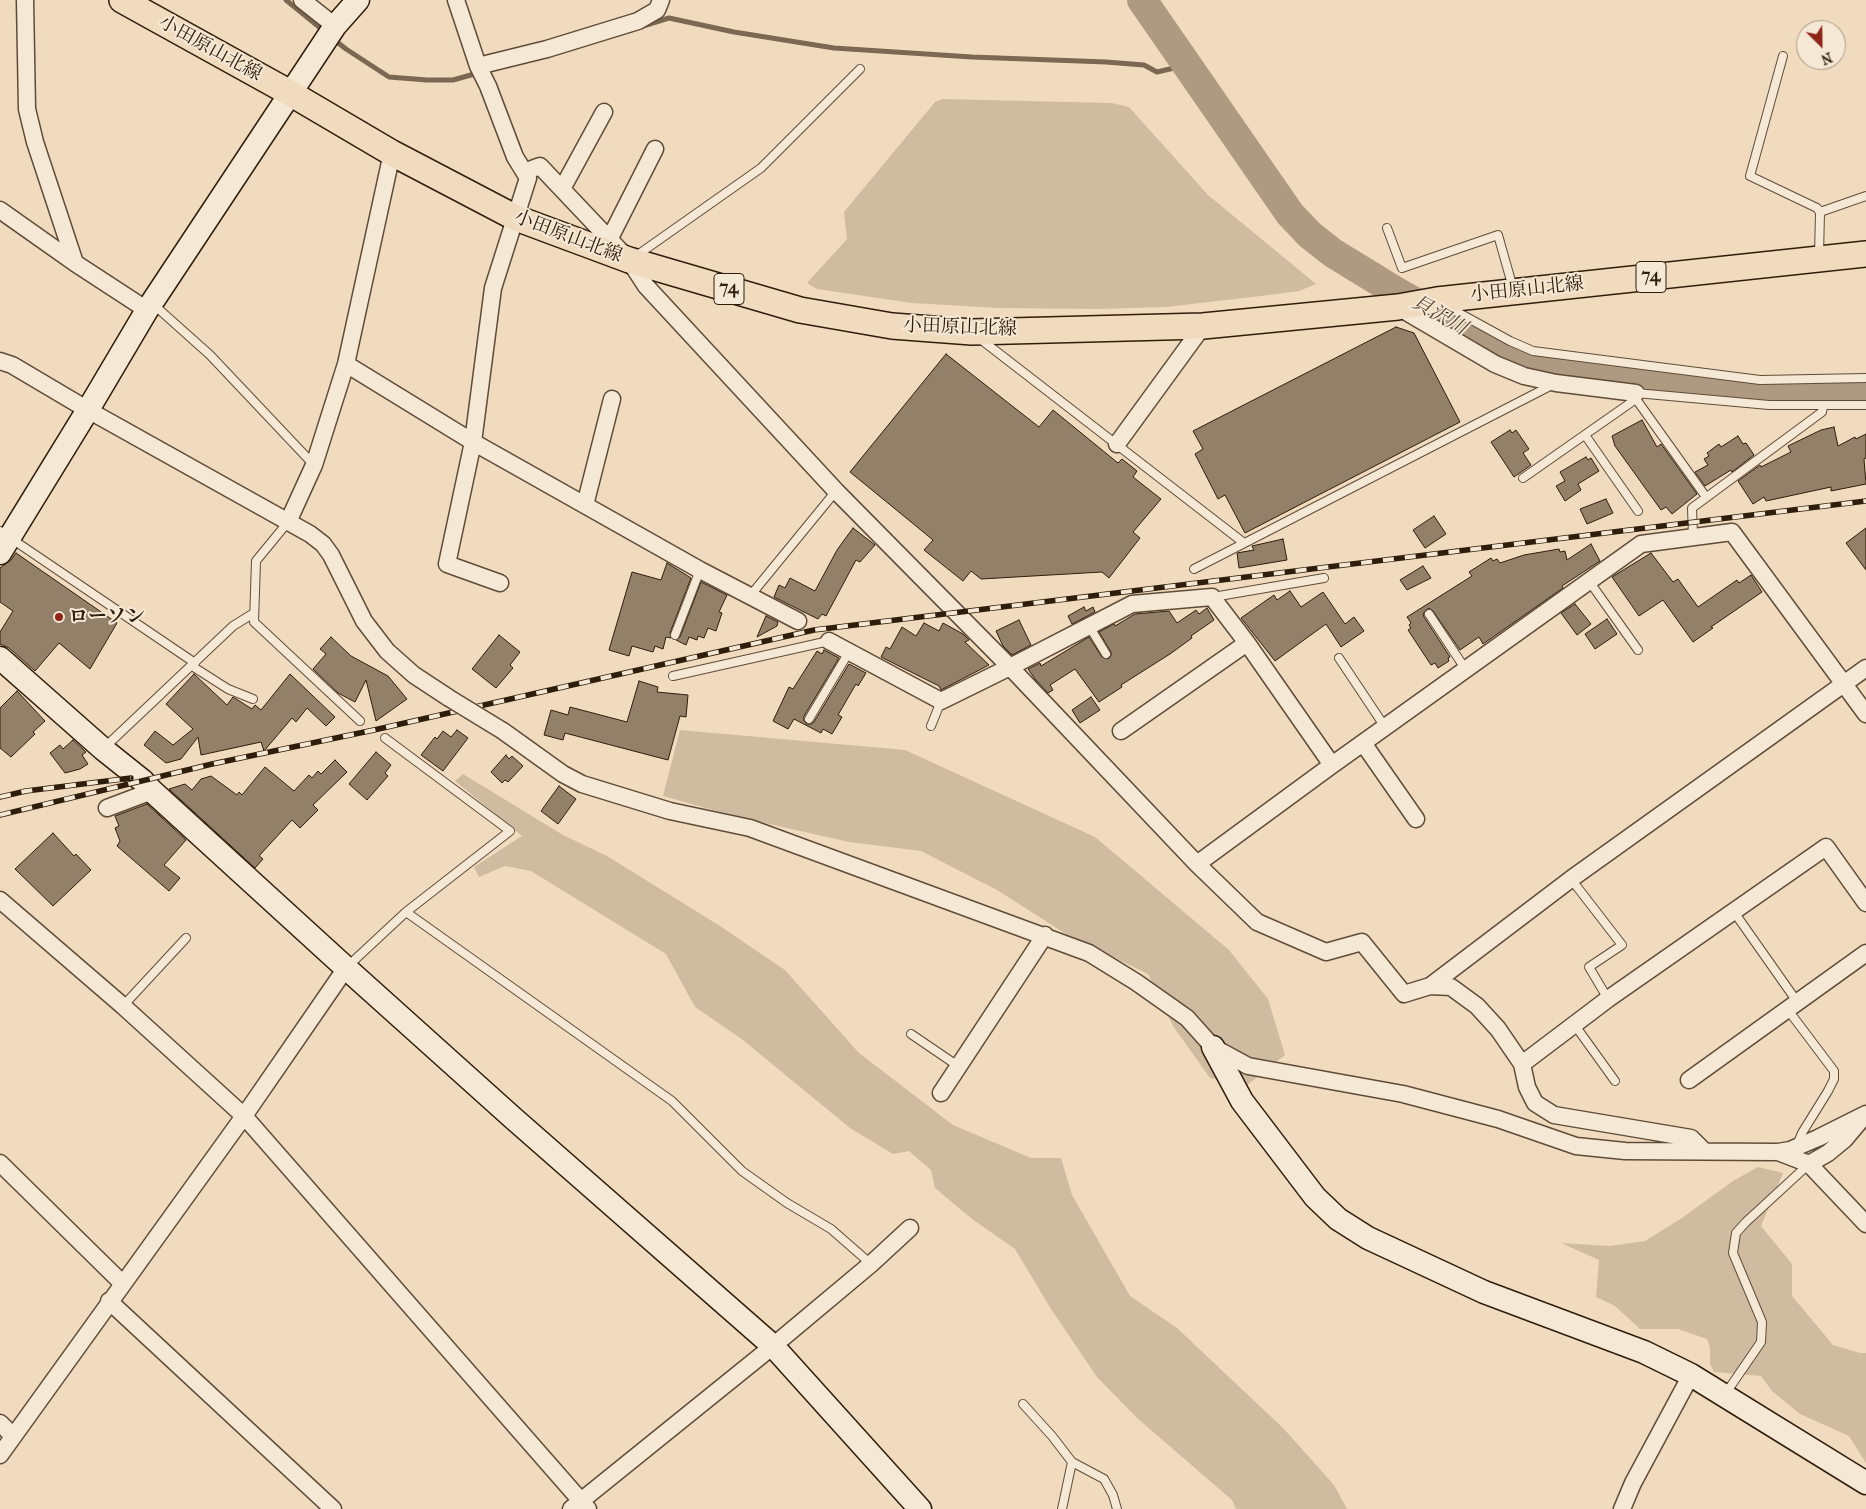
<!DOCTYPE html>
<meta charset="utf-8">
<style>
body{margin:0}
#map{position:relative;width:1866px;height:1509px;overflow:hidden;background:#f0dbbe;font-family:"IM FELL French Canon",serif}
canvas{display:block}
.north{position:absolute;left:1796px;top:20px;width:50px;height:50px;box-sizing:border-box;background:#f5e8d5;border:1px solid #a69784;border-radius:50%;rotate:157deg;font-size:14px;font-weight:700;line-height:20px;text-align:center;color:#2f1d0b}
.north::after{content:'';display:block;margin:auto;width:18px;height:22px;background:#8f2418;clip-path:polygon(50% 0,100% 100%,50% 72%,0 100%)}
</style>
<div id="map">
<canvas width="1866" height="1509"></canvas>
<div class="north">N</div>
</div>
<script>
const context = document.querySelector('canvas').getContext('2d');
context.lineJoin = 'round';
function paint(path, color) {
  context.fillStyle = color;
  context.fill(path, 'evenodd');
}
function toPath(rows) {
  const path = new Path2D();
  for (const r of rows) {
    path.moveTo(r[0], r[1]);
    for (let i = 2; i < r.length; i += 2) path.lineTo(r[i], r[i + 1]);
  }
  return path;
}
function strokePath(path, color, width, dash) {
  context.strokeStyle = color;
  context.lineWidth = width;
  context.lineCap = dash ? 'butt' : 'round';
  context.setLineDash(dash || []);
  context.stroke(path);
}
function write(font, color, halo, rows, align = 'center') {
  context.font = font + ' "IM FELL French Canon","Noto Serif JP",serif';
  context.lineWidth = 4;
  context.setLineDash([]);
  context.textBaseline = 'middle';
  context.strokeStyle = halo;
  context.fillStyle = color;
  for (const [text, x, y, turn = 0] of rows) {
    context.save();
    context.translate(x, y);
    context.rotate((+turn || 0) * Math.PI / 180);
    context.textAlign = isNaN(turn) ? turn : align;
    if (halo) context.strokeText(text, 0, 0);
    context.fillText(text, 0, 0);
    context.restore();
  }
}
const green = toPath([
 [943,99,1112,103,1129,107,1208,195,1316,284,1299,291,1261,296,1166,307,1099,309,998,308,912,303,817,289,807,283,847,239,844,212,935,102],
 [680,730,905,750,1095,837,1229,950,1268,999,1285,1055,1246,1086,1210,1078,1173,1026,1148,974,1066,934,997,890,921,851,849,842,734,816,663,796],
 [463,774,563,835,607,856,720,926,785,970,859,1053,953,1125,1031,1158,1061,1158,1072,1195,1130,1296,1177,1328,1284,1429,1334,1485,1347,1509,1236,1509,1232,1500,1137,1418,1097,1377,1051,1309,1015,1249,972,1219,935,1188,931,1170,909,1151,893,1154,850,1128,743,1040,695,1007,666,954,531,871,505,866,479,877,474,867,522,836,455,781],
 [1758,1167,1783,1173,1761,1226,1792,1264,1792,1296,1833,1345,1860,1353,1866,1353,1866,1463,1849,1436,1800,1414,1772,1391,1761,1376,1714,1372,1710,1364,1710,1347,1707,1339,1678,1329,1640,1329,1615,1306,1596,1297,1599,1260,1561,1243,1609,1246,1645,1241,1682,1218,1733,1181]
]);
const stream = toPath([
 [286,0,324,31],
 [643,26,669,18,734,32,834,48,972,57,1106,62,1144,65,1157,72,1187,65],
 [332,38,346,49,389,77,427,80,453,80,478,73]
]);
const river = toPath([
 [1142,0,1290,214,1310,235,1333,253,1395,291,1527,365,1772,393,1866,393]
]);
const building = toPath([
 [1396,327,1414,333,1460,422,1245,533,1225,495,1218,499,1195,454,1203,449,1193,431,1396,327],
 [946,354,1039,427,1053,410,1118,463,1122,459,1137,471,1133,477,1161,499,1133,532,1140,538,1109,578,1102,572,981,579,971,571,963,581,924,550,933,540,850,472,946,354],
 [1642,420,1657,447,1661,444,1697,494,1672,514,1666,507,1661,510,1615,446,1612,436,1642,420],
 [1834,427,1838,446,1855,437,1856,439,1866,434,1866,458,1864,459,1866,484,1831,491,1831,487,1766,501,1764,497,1753,504,1738,481,1760,465,1761,467,1791,452,1788,446,1821,430,1834,427],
 [1510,430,1512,433,1516,430,1529,449,1523,453,1531,465,1514,477,1491,442,1510,430],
 [1738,436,1743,444,1746,443,1754,455,1732,472,1731,470,1705,486,1695,472,1708,465,1704,459,1709,456,1707,453,1719,444,1721,447,1738,436],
 [1586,457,1588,460,1591,458,1599,471,1578,484,1581,490,1565,501,1556,486,1565,481,1560,472,1586,457],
 [1606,499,1613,513,1587,524,1580,509,1606,499],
 [1434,516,1446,534,1425,548,1413,530,1434,516],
 [853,528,875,545,860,562,856,560,826,616,822,614,818,619,774,597,779,585,785,588,790,578,815,591,837,550,853,528],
 [1866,528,1866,570,1846,543,1866,528],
 [1283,539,1287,560,1239,568,1237,553,1254,550,1252,546,1283,539],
 [1591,544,1600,561,1562,586,1563,588,1483,644,1479,637,1460,650,1433,611,1429,608,1426,610,1423,614,1424,617,1450,657,1448,658,1449,661,1438,668,1435,663,1431,665,1408,630,1411,628,1409,625,1411,623,1407,617,1472,576,1469,572,1491,558,1493,561,1497,559,1500,563,1524,555,1559,549,1560,552,1565,551,1567,560,1591,544],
 [16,553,117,623,90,669,59,643,35,671,9,648,0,644,0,632,13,611,0,602,0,568,11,560,16,553],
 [1651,553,1673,582,1678,579,1698,607,1737,580,1739,583,1751,575,1762,592,1711,627,1713,628,1693,642,1663,600,1639,616,1612,577,1651,553],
 [667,563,691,578,670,633,671,638,666,637,663,649,655,646,653,652,632,646,629,656,609,650,632,572,661,580,667,563],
 [1423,566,1431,578,1407,590,1400,580,1423,566],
 [701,582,727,595,719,612,722,613,716,631,708,628,704,638,698,636,697,640,689,637,686,645,676,640,680,637,701,582],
 [1290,591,1301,607,1323,592,1345,624,1354,617,1364,631,1341,647,1326,624,1275,661,1241,618,1274,595,1277,600,1290,591],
 [1575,604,1591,624,1577,635,1561,613,1575,604],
 [1084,607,1086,611,1093,607,1095,612,1072,624,1068,616,1084,607],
 [1207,608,1214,620,1191,636,1192,638,1170,654,1121,685,1122,687,1099,702,1075,669,1050,685,1053,690,1048,693,1035,679,1028,669,1040,663,1041,666,1089,637,1102,657,1108,659,1111,656,1111,652,1099,632,1114,624,1115,626,1135,614,1169,611,1177,623,1196,610,1199,614,1207,608],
 [766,616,778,622,777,626,757,637,766,616],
 [1607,619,1617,634,1595,649,1585,634,1607,619],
 [1019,620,1031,645,1012,655,1003,646,996,631,1019,620],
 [924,623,939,631,943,623,963,634,969,640,965,642,989,665,941,690,939,686,881,657,886,647,890,649,902,627,916,636,924,623],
 [499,635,520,652,510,665,513,668,496,688,472,669,499,635],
 [331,637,351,656,388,676,407,699,376,721,366,680,355,702,338,693,313,669,326,654,320,649,331,637],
 [824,650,839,658,804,716,804,721,807,724,811,724,814,722,849,664,866,673,858,686,856,684,838,715,842,717,832,734,823,729,821,733,794,719,788,729,773,721,789,687,793,689,817,651,822,654,824,650],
 [194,674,227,705,233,697,252,709,255,705,261,710,290,674,335,717,326,726,307,708,296,722,292,718,264,751,261,742,201,755,198,737,181,759,166,763,144,745,155,731,173,745,193,729,166,704,194,674],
 [639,681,658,687,657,692,688,695,686,717,680,716,668,760,565,733,563,740,544,735,551,710,568,715,570,707,627,722,639,681],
 [17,691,45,721,33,732,35,734,11,757,0,748,0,708,17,691],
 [1091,697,1100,710,1080,723,1072,710,1091,697],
 [457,730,468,738,443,771,421,755,435,737,437,739,443,731,451,737,457,730],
 [73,740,86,752,82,755,88,764,80,769,65,773,50,753,60,745,63,749,73,740],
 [376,752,391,765,385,773,388,776,367,800,349,784,376,752],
 [506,755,509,759,512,756,523,766,508,782,505,780,502,783,491,772,506,755],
 [335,760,347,772,313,805,318,810,300,828,292,820,259,856,263,859,255,868,169,789,185,784,192,790,201,779,211,776,237,795,239,792,242,795,265,767,294,791,309,775,312,778,318,771,321,774,335,760],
 [559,786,576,799,558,824,541,811,559,786],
 [147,804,186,840,164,865,180,878,169,891,117,846,120,841,115,828,119,826,115,816,147,804],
 [53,833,74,856,76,854,91,870,53,906,15,869,53,833]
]);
const lane = toPath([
 [1783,56,1750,176,1817,208,1820,212,1819,256],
 [1820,212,1866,196],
 [1387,228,1402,268,1498,235,1513,288],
 [636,256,761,168,860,69],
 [153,304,210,355,314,465],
 [1448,307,1510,341,1533,351,1760,380,1866,378],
 [979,338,1244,543],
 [1585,435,1638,511],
 [1523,478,1636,399],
 [1706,497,1636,399,1636,393,1769,405,1866,405],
 [288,522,256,561,254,622,360,721],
 [0,531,195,663],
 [1693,536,1692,508,1822,412,1823,407],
 [1194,569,1552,385],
 [1589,581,1638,650],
 [750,596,836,491],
 [1213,597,1324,578],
 [1429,614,1466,670],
 [1089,626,1106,654],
 [675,635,700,570],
 [1339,658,1385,727],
 [192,666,228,689,253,699],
 [673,676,829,641],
 [809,719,849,652],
 [931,726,941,701],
 [104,748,233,626,254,613],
 [1571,879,1622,945,1589,967,1608,999],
 [406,912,672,1101,742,1171,787,1203,831,1229,871,1264],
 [1734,912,1798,1003],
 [348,966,406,912,510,831,385,738],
 [123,1006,186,938],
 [1788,1010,1834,1071,1834,1079,1828,1091,1802,1133,1797,1145],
 [1574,1024,1615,1081],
 [911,1034,958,1066],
 [1726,1393,1761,1342,1762,1322,1733,1253,1736,1233,1746,1222,1809,1164],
 [1023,1404,1052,1436,1072,1462,1104,1479,1113,1495,1117,1509],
 [1062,1509,1072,1462]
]);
const street = toPath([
 [25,0,27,109,35,142,75,263],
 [302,0,335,26],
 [456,0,478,66,488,86,515,157,528,178,493,288,473,442,447,564,500,583],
 [478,66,547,49,638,21,657,10,661,0],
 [524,172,540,166,629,260,646,286,836,491,1010,667,1197,864,1257,922,1326,952,1362,942,1404,994,1430,986,1451,987,1477,1006,1498,1029,1522,1064,1527,1087,1535,1103,1554,1115,1691,1138,1704,1151],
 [562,189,604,112],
 [0,210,75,263,147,310],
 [609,240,655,149],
 [1398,307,1495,364,1524,376,1556,383,1636,393],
 [0,361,12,365,88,410,310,534,323,544,331,555,364,621,387,651,414,675,449,698],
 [346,364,473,442,700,570,798,621],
 [1117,444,1203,326],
 [585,505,612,399],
 [288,522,314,465,346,364,392,153],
 [829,641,941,701,1010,667,1132,604,1212,597,1247,643,1332,765],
 [503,731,563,774,582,784,670,811,750,828,1089,953,1136,982,1187,1018,1213,1047,1248,1066,1403,1094,1498,1119,1576,1146,1625,1151,1778,1152,1790,1150,1818,1138,1866,1114],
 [1121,731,1247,643],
 [1363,743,1416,819],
 [107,808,152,791],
 [1197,864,1332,765,1641,544,1732,532,1866,714],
 [0,900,123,1006,244,1116,588,1509],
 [1430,986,1571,879,1866,668],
 [1522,1064,1608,999,1826,847,1866,903],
 [1689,1080,1866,953],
 [941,1093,1045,935],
 [1778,1152,1809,1164,1866,1224],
 [0,1163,122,1283],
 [1809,1164,1828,1153,1845,1139,1860,1121],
 [109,1301,333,1509],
 [0,1423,13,1436],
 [0,1455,244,1116,346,968],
 [571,1509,773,1346,871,1264,910,1228],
 [1622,1509,1633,1483,1691,1375]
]);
const secondary = toPath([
 [0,553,89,408,147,310,335,26,358,0],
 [0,658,103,749,143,781,152,791,346,968,513,1118,773,1346,920,1509],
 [1213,1047,1242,1101,1315,1197,1338,1219,1368,1238,1484,1292,1644,1352,1691,1375,1866,1483]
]);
const primary = toPath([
 [122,0,290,93,392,153,516,218,629,260,800,310,892,326,972,332,1203,326,1398,307,1437,300,1866,254]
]);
const rail = toPath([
 [0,797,26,791,131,778],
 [0,815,212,764,374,730,814,630,1866,501]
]);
const streetBridge = toPath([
 [449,698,503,731]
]);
const markers = [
 [59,617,5,"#8f2418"]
];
const shields = [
 [1651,277,30],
 [729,289,30]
];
const shieldNames = [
 ["74",1651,277],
 ["74",729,289]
];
const streetNames = [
 ["小田原山北線",210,49,29],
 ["小田原山北線",568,237,21],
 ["小田原山北線",1527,290,-6],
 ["小田原山北線",960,328,2]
];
const poiNames = [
 ["ローソン",69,617]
];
const waterNames = [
 ["貝沢川",1439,316,29]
];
paint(green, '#cfbba0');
strokePath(stream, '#7b6852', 5);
strokePath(river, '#ae9a81', 30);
paint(building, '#938068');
strokePath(building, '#2f1d0b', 1);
strokePath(lane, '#5f4c38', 10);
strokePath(street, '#5f4c38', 19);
strokePath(secondary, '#2f1d0b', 25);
strokePath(primary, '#2f1d0b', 28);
strokePath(lane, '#f5e8d5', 8);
strokePath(street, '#f5e8d5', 16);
strokePath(secondary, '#f5e8d5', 22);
strokePath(primary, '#f0dbbe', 25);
strokePath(rail, '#2f1d0b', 5.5);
strokePath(rail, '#f5e8d5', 4, [11]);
strokePath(streetBridge, '#5f4c38', 19, []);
strokePath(streetBridge, '#f5e8d5', 16);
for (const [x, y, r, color] of markers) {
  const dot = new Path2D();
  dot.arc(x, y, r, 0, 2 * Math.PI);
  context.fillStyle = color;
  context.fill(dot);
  strokePath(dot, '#f5e8d5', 2);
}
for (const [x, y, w] of shields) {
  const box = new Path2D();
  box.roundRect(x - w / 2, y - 15.5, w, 31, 4);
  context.fillStyle = '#f5e8d5';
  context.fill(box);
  strokePath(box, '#2f1d0b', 1);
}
write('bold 18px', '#2f1d0b', null, shieldNames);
write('19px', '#2f1d0b', '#f5e8d5', streetNames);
write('bold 19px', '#2f1d0b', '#f5e8d5', poiNames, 'left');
write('italic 20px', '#5b4934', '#f5e8d5', waterNames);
</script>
